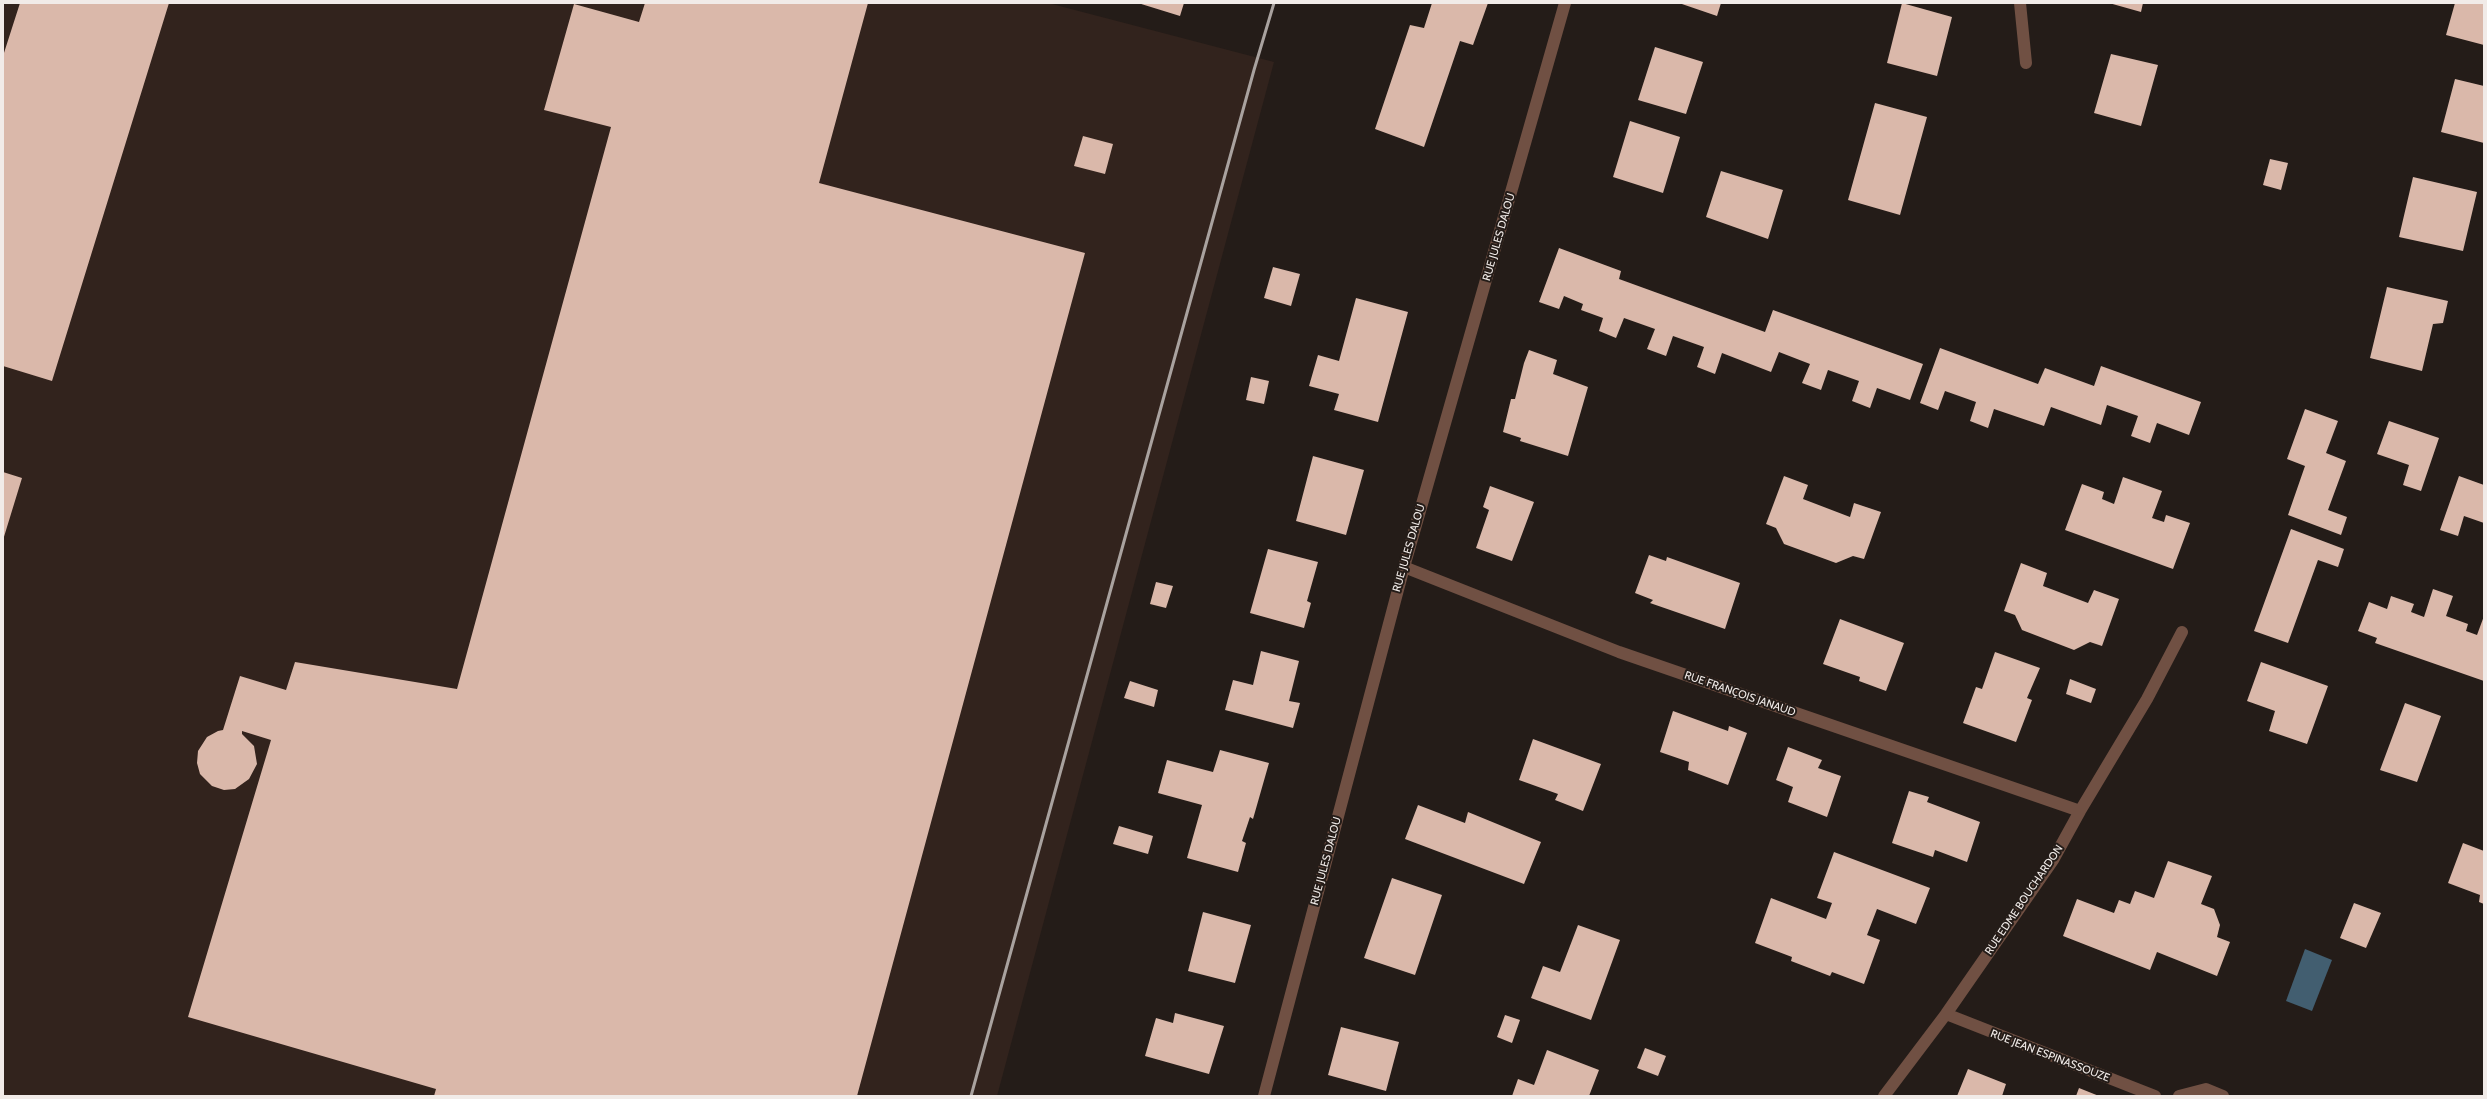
<!DOCTYPE html>
<meta charset="utf-8">
<style>
body{margin:0}
#map{position:relative;width:2487px;height:1099px;overflow:hidden;background:#241c18;font-family:Cabin,sans-serif}
canvas{display:block}
.frame{position:absolute;inset:0;border:4px solid #f1ebe8;pointer-events:none}
</style>
<div id="map">
<canvas width="2487" height="1099"></canvas>
<div class="frame"></div>
</div>
<script>
const context = document.querySelector('canvas').getContext('2d');
context.lineJoin = 'round';
function paint(path, color) {
  context.fillStyle = color;
  context.fill(path, 'evenodd');
}
function toPath(rows) {
  const path = new Path2D();
  for (const r of rows) {
    path.moveTo(r[0], r[1]);
    for (let i = 2; i < r.length; i += 2) path.lineTo(r[i], r[i + 1]);
  }
  return path;
}
function strokePath(path, color, width, dash) {
  context.strokeStyle = color;
  context.lineWidth = width;
  context.lineCap = dash ? 'butt' : 'round';
  context.setLineDash(dash || []);
  context.stroke(path);
}
function write(font, color, halo, rows, align = 'center') {
  context.font = font + ' Cabin,sans-serif';
  context.lineWidth = 4;
  context.setLineDash([]);
  context.textBaseline = 'middle';
  context.strokeStyle = halo;
  context.fillStyle = color;
  for (const [text, x, y, turn = 0] of rows) {
    context.save();
    context.translate(x, y);
    context.rotate((+turn || 0) * Math.PI / 180);
    context.textAlign = isNaN(turn) ? turn : align;
    if (halo) context.strokeText(text, 0, 0);
    context.fillText(text, 0, 0);
    context.restore();
  }
}
const built = toPath([
 [3,3,1048,3,1274,62,997,1096,3,1096]
]);
const water = toPath([
 [2305,949,2332,960,2312,1011,2286,1001]
]);
const building = toPath([
 [20,3,169,3,52,381,3,366,3,56],
 [645,3,868,3,819,183,1085,253,857,1096,434,1096,436,1089,188,1017,271,740,242,731,242,734,254,746,257,764,249,779,235,789,224,790,212,786,200,774,197,763,198,751,207,737,218,731,223,730,240,676,286,690,295,662,457,689,611,127,544,110,574,4,639,22],
 [1138,3,1184,3,1180,16],
 [1432,3,1488,3,1473,45,1460,41,1424,147,1375,129,1410,25,1424,28],
 [1679,3,1721,3,1717,16],
 [1902,3,1952,17,1937,76,1887,63],
 [2109,3,2143,3,2141,12],
 [2455,3,2484,3,2484,45,2446,35],
 [1655,47,1703,62,1686,114,1638,100],
 [2111,54,2158,65,2141,126,2094,113],
 [2455,79,2484,86,2484,143,2441,132],
 [1875,103,1927,117,1900,215,1848,200],
 [1630,121,1680,137,1663,193,1613,177],
 [1083,136,1113,144,1105,174,1074,166],
 [2270,159,2288,163,2281,190,2263,185],
 [1721,171,1783,190,1768,239,1706,217],
 [2413,177,2477,192,2463,251,2399,237],
 [1559,248,1621,271,1619,279,1765,332,1773,310,1923,364,1910,400,1877,388,1870,408,1852,401,1859,381,1828,370,1821,390,1802,383,1810,364,1779,352,1771,372,1722,353,1715,374,1697,367,1704,347,1673,336,1666,356,1647,349,1655,329,1624,318,1616,338,1599,331,1603,318,1581,310,1583,304,1564,296,1559,309,1539,302],
 [1273,267,1300,274,1291,306,1264,298],
 [2387,287,2448,301,2443,323,2433,324,2422,371,2370,358],
 [1356,298,1408,312,1378,422,1334,410,1339,394,1309,386,1318,355,1339,361],
 [1940,348,2038,384,2045,368,2094,386,2101,366,2201,402,2189,435,2157,423,2150,443,2131,436,2138,416,2107,405,2101,425,2051,407,2044,426,1994,409,1988,428,1970,421,1976,402,1945,391,1938,410,1920,403],
 [1529,350,1557,360,1553,374,1588,387,1568,456,1520,441,1521,438,1503,432,1511,399,1515,399,1524,363],
 [1251,377,1269,381,1264,404,1246,400],
 [2305,409,2338,421,2326,453,2346,461,2328,510,2347,517,2341,535,2288,515,2305,466,2287,459],
 [2389,421,2439,438,2421,491,2403,485,2409,465,2377,454],
 [1313,456,1364,470,1346,535,1296,521],
 [3,472,22,478,3,540],
 [1784,476,1808,485,1803,499,1850,517,1854,503,1881,512,1864,559,1853,556,1836,563,1784,544,1776,528,1766,524],
 [2459,476,2484,485,2484,523,2464,516,2458,536,2440,530],
 [2123,477,2162,491,2152,518,2164,522,2166,515,2190,523,2173,569,2065,530,2082,484,2104,492,2102,499,2114,504],
 [1490,486,1534,502,1512,561,1476,548,1489,510,1483,507],
 [2291,529,2344,549,2338,567,2318,560,2288,643,2254,631],
 [1268,549,1318,562,1307,601,1311,603,1304,628,1250,613],
 [1649,555,1666,561,1667,557,1740,583,1725,629,1650,603,1653,600,1635,593],
 [2021,563,2047,573,2043,586,2088,603,2094,590,2119,599,2102,646,2090,642,2074,650,2022,630,2015,615,2004,611],
 [1156,582,1173,586,1166,608,1150,604],
 [2433,589,2453,596,2446,616,2468,624,2466,631,2477,635,2484,616,2484,681,2375,643,2377,638,2358,631,2369,602,2387,609,2391,596,2414,604,2411,612,2424,617],
 [1840,619,1904,643,1886,691,1859,681,1860,677,1823,664],
 [1261,651,1299,661,1289,701,1300,703,1293,728,1225,710,1233,680,1253,685],
 [1995,652,2040,668,2027,698,2032,700,2016,742,1963,723,1976,687,1982,689],
 [2261,662,2328,686,2307,744,2269,731,2275,711,2247,701],
 [2070,679,2096,689,2091,703,2066,694],
 [1130,681,1158,690,1154,707,1124,698],
 [2405,703,2441,716,2417,782,2380,770],
 [1673,711,1728,731,1729,726,1747,733,1728,785,1688,770,1689,762,1660,752],
 [1533,739,1601,764,1583,811,1555,800,1558,794,1519,780],
 [1788,747,1822,760,1818,768,1841,776,1827,817,1788,802,1793,787,1776,780],
 [1220,750,1269,763,1253,819,1250,817,1242,841,1246,843,1238,872,1187,858,1202,805,1158,793,1167,760,1213,772],
 [1909,791,1929,797,1927,802,1980,822,1967,862,1935,850,1933,857,1892,843],
 [1418,805,1465,823,1468,812,1541,842,1524,884,1405,839],
 [1119,826,1153,836,1148,854,1113,844],
 [2463,843,2484,851,2484,904,2479,902,2480,895,2448,883],
 [1834,852,1930,888,1916,924,1877,909,1867,935,1880,940,1864,984,1832,972,1830,976,1791,961,1792,957,1755,943,1771,898,1826,919,1832,903,1817,898],
 [2168,861,2212,876,2201,904,2214,909,2220,925,2217,937,2230,942,2217,976,2157,952,2150,970,2063,936,2077,899,2114,913,2119,900,2130,904,2135,891,2154,898],
 [1392,878,1442,895,1415,975,1364,958],
 [2354,903,2381,913,2366,948,2340,938],
 [1203,912,1251,925,1235,983,1188,971],
 [1578,925,1620,940,1591,1020,1531,998,1543,966,1560,972],
 [1175,1013,1224,1026,1209,1074,1145,1056,1156,1018,1173,1023],
 [1505,1015,1520,1020,1512,1043,1497,1037],
 [1341,1027,1399,1042,1386,1091,1328,1075],
 [1645,1048,1666,1056,1658,1076,1637,1068],
 [1547,1050,1599,1070,1589,1096,1512,1096,1518,1079,1534,1085],
 [1968,1069,2006,1084,2002,1096,1957,1096],
 [2079,1088,2099,1096,2076,1096]
]);
const minor = toPath([
 [2020,3,2026,63],
 [1404,567,1619,652,2080,811],
 [1946,1014,2155,1096],
 [1264,1096,1404,567,1565,3],
 [1884,1096,1946,1014,2053,860,2080,811,2147,699,2182,632],
 [2179,1096,2206,1089,2223,1096]
]);
const rail = toPath([
 [971,1096,1254,70,1274,3]
]);
const streetNames = [
 ["RUE JULES DALOU",1499,237,-74],
 ["RUE JULES DALOU",1409,548,-74],
 ["RUE FRANÇOIS JANAUD",1740,694,19],
 ["RUE JULES DALOU",1326,861,-75],
 ["RUE EDME BOUCHARDON",2024,900,-56],
 ["RUE JEAN ESPINASSOUZE",2050,1056,21]
];
paint(built, '#32231d');
paint(water, '#425e70');
paint(building, '#dab8aa');
strokePath(minor, '#705043', 12);
strokePath(rail, '#a9a29f', 3);
write('11px', '#f1ebe8', '#241c18', streetNames);
</script>
